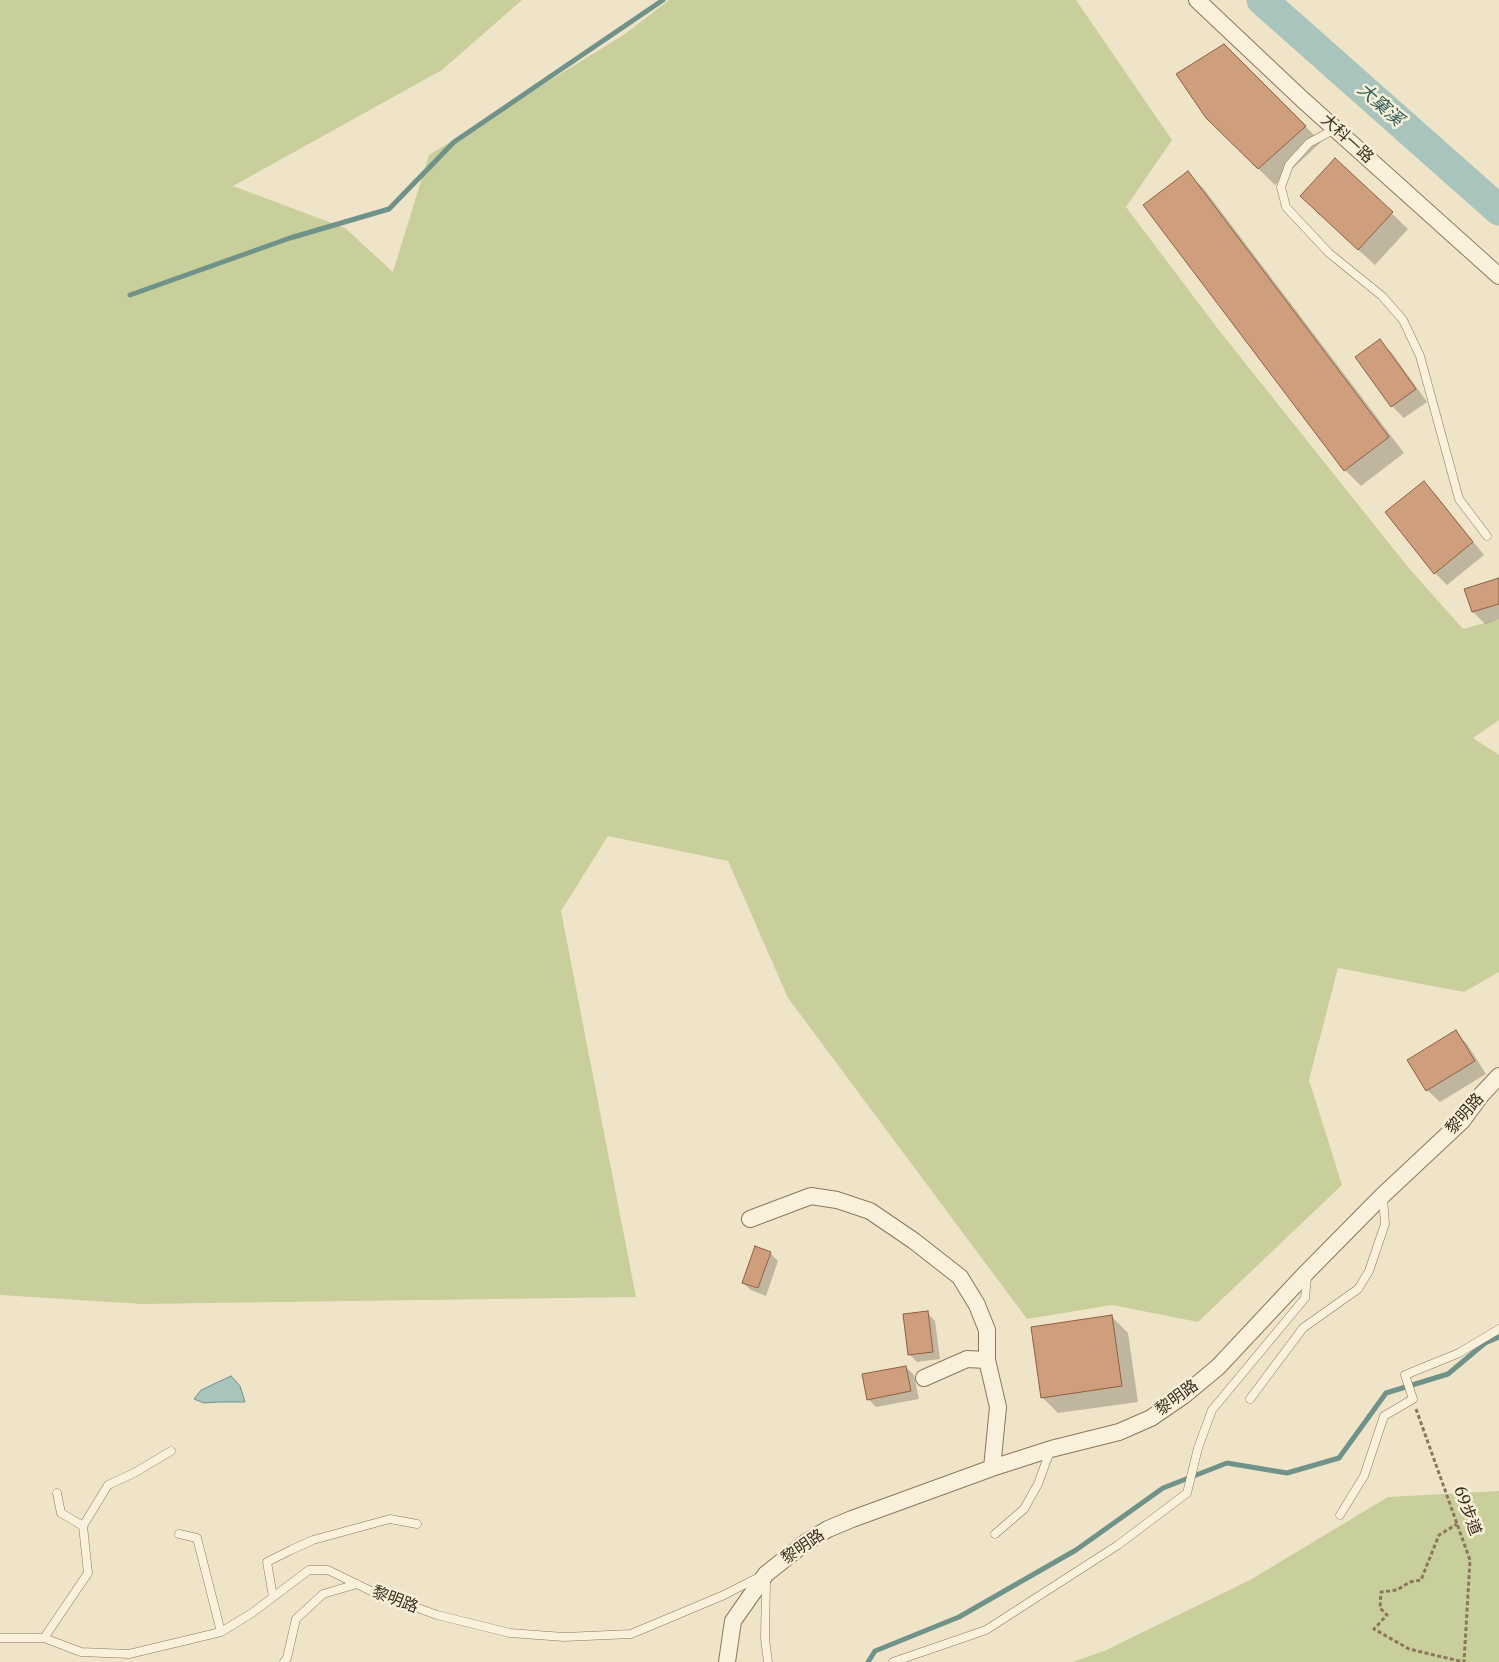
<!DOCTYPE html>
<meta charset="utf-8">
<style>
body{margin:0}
canvas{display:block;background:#f0e4c8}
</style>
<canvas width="1499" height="1662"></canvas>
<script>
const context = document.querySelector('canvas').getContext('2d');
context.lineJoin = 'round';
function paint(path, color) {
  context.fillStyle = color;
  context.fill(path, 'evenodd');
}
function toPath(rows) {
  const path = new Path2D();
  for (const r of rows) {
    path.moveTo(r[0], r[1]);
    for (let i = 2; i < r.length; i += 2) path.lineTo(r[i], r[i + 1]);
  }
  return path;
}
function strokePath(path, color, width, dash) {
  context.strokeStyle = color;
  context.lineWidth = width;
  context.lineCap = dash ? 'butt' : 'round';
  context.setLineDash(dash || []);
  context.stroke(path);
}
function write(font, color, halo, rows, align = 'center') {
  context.font = font + ' Merriweather,"Noto Sans TC",serif';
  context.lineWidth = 5;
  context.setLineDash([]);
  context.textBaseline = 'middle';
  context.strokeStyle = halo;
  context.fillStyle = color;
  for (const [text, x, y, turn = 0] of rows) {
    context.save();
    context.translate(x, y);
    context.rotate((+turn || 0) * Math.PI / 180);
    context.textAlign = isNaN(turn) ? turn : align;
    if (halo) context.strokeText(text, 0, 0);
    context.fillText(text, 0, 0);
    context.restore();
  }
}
const green = toPath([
 [0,0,522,0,442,70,233,186,345,228,393,272,429,155,625,34,669,0,1076,0,1172,140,1126,207,1218,329,1408,567,1463,629,1499,619,1499,720,1473,738,1499,755,1499,972,1464,992,1338,968,1309,1080,1342,1185,1198,1322,1112,1305,1027,1319,788,998,728,861,608,836,561,911,636,1297,142,1304,0,1295],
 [1499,1491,1499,1662,1072,1662,1104,1651,1250,1580,1388,1497]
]);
const water = toPath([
 [231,1376,240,1386,245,1402,219,1402,204,1403,194,1399,201,1390,231,1376]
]);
const shadow = toPath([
 [1224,45,1321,142,1275,185,1207,118],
 [1335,159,1408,229,1375,265,1317,212],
 [1188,173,1204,189,1404,453,1361,486,1345,470],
 [1380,341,1392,353,1427,402,1404,418,1392,406],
 [1424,483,1436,495,1484,555,1447,585,1435,573],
 [1499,579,1499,619,1485,624,1473,612],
 [1455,1032,1467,1044,1486,1074,1440,1102,1427,1090,1409,1060],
 [770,1253,778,1261,766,1296,751,1290,743,1283],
 [927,1313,935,1321,940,1359,917,1362,909,1354],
 [1112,1317,1128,1333,1138,1402,1058,1413,1042,1397],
 [906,1367,914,1375,919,1399,876,1407,868,1399]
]);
const stream = toPath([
 [130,295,290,238,389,209,454,142,663,0],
 [868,1662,875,1651,959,1617,1076,1550,1163,1488,1227,1463,1287,1473,1339,1458,1386,1393,1448,1374,1485,1343,1499,1337]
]);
const river = toPath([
 [1262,0,1499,210]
]);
const building = toPath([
 [1224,44,1306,126,1258,169,1206,118,1176,74,1224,44],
 [1335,158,1393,212,1358,250,1300,196,1335,158],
 [1188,171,1389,437,1344,471,1143,205,1188,171],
 [1380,339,1416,389,1391,407,1355,357,1380,339],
 [1424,481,1473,542,1434,574,1385,512,1424,481],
 [1499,578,1499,604,1472,612,1464,589,1499,578],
 [1456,1030,1475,1061,1426,1091,1407,1060,1456,1030],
 [755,1246,771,1252,758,1288,742,1283,755,1246],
 [928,1311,933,1352,908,1355,903,1314,928,1311],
 [1112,1315,1122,1386,1041,1398,1031,1327,1112,1315],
 [906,1366,911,1391,867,1400,862,1374,906,1366]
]);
const path = toPath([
 [1416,1409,1470,1560,1464,1662,1409,1649,1374,1629,1387,1615,1380,1608,1381,1592,1397,1590,1410,1582,1421,1580,1439,1535,1457,1524]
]);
const lane = toPath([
 [1335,129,1309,143,1289,165,1281,187,1286,207,1329,253,1382,296,1403,320,1420,356,1459,499,1487,536],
 [1250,1399,1303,1328,1358,1289,1369,1271,1385,1224,1383,1198],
 [57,1493,61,1513,83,1526],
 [1340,1515,1364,1476,1384,1416,1413,1399,1405,1375,1459,1353,1499,1329],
 [179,1534,197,1538,221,1632],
 [995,1534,1024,1509,1038,1484,1050,1451],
 [766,1581,765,1639,768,1662],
 [273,1597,267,1562,291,1550,313,1540,390,1519,417,1524],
 [0,1638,44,1638,81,1652,129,1654,221,1632,252,1613,309,1570,328,1570,371,1591,437,1615,510,1633,564,1637,631,1634,724,1595,759,1577],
 [44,1638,88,1573,83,1526,108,1485,134,1473,171,1451],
 [284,1662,287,1658,296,1619,323,1594,357,1584],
 [893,1662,986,1630,1118,1545,1187,1493,1198,1448,1212,1410,1305,1298,1307,1277]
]);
const street = toPath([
 [1197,0,1303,100,1499,276],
 [750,1219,811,1196,837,1200,870,1211,914,1241,960,1277,977,1305,987,1330,987,1360,998,1407,992,1468],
 [924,1378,967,1359,987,1360],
 [727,1662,733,1621,766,1574,805,1543,828,1529,852,1519,992,1468,1051,1449,1119,1432,1151,1418,1183,1396,1218,1367,1307,1272,1382,1196,1462,1121,1482,1094,1499,1076]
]);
const streetNames = [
 ["大科一路",1347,139,42],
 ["黎明路",1465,1114,-49],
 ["黎明路",1177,1398,-36],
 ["69步道",1467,1511,70],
 ["黎明路",803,1547,-34],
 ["黎明路",395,1600,21]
];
const waterNames = [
 ["大窠溪",1380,105,42]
];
paint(green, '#c9cf9b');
paint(water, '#a9c4bc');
strokePath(water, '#6f938a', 1);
paint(shadow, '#0003');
strokePath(stream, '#6f938a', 5);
strokePath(river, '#a9c4bc', 31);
paint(building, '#cf9f7d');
strokePath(building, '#8d5f41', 1);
strokePath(lane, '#8d765c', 9);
strokePath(street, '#8d765c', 18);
strokePath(path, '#8d765c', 3, [4, 2.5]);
strokePath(lane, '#faf1dc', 8);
strokePath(street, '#faf1dc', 16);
write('16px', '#3d2e20', '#f7eed8', streetNames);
write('italic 18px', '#2f5d5a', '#f7eed8', waterNames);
</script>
